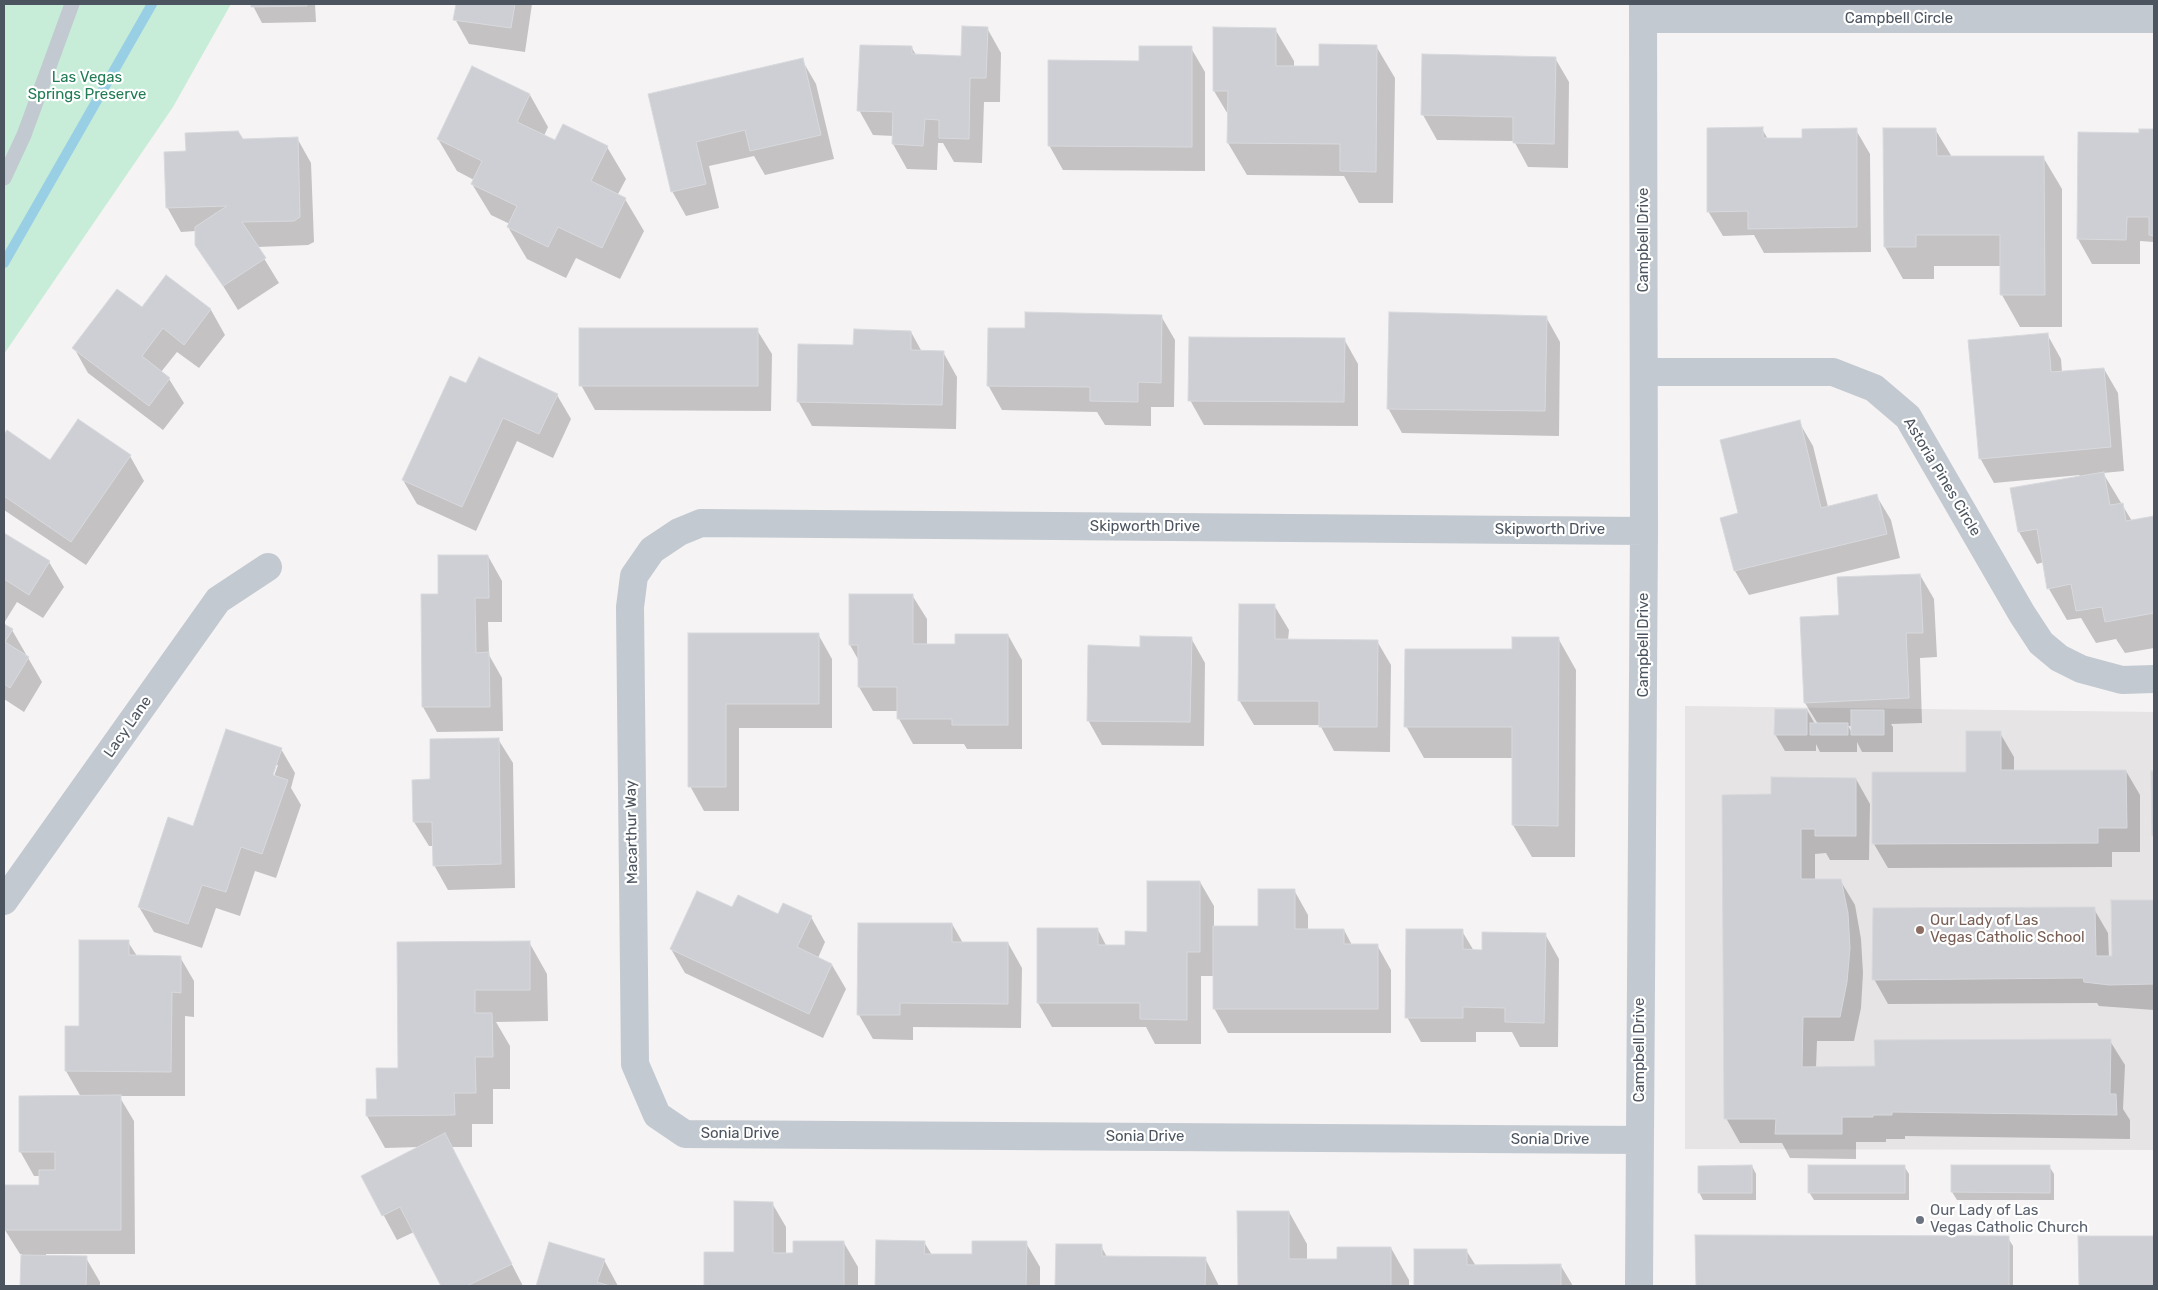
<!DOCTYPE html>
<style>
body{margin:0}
#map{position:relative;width:2158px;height:1290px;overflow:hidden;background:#f5f3f3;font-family:Rubik,sans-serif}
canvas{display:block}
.frame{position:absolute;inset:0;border:5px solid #4c545f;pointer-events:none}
</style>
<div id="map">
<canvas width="2158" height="1290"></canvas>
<div class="frame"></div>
</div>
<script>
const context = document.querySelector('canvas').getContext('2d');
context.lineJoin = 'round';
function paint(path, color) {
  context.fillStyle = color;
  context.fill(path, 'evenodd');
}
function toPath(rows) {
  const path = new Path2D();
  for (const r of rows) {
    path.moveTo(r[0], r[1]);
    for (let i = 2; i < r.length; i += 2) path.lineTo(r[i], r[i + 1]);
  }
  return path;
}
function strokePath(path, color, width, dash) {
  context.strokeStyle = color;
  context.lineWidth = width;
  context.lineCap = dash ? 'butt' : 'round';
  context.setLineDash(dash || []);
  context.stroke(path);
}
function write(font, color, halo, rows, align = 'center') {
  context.font = font + ' Rubik,sans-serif';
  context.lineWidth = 4.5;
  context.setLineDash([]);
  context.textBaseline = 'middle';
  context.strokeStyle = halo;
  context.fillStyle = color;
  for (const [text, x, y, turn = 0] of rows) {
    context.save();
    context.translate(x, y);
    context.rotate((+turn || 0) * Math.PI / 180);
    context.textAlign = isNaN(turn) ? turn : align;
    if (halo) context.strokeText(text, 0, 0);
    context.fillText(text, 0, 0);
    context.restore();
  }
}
const education = toPath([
 [1685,706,2154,712,2154,1150,1685,1149]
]);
const green = toPath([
 [4,4,231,4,173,107,4,354]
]);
const shadow = toPath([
 [252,4,315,4,316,22,262,23],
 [457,4,532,4,525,52,469,44,455,19],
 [987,28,1001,53,1000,102,984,102,982,163,954,162,943,143,938,143,937,170,907,169,893,144,894,136,873,135,859,110,912,48,916,55,962,57],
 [1275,29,1294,61,1294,67,1321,68,1376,46,1395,78,1393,203,1359,203,1344,176,1247,175,1228,143,1229,116,1214,91],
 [1191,48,1205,72,1205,171,1063,170,1049,145],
 [1555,58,1569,82,1568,168,1528,167,1514,141,1437,140,1423,115],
 [802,60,816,84,834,159,765,175,754,156,709,166,719,208,686,216,672,191,649,95],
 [473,68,530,95,548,127,544,136,556,142,607,147,626,179,617,196,625,199,644,231,620,279,576,258,566,278,527,259,508,227,510,224,491,215,472,184,474,180,457,171,438,139],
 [1762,129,1768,139,1804,139,1856,130,1870,154,1871,252,1764,253,1754,235,1723,236,1708,211],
 [1884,129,1935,129,1952,157,2043,157,2062,189,2062,327,2020,327,2002,295,2001,266,1934,266,1934,279,1903,279,1885,247],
 [2141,130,2154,131,2154,242,2140,241,2140,264,2092,264,2078,239,2079,134,2141,134],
 [297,138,311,163,314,242,308,245,257,247,279,283,238,310,197,244,196,231,181,232,167,207,187,152,242,140],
 [166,277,211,310,225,335,199,368,177,352,161,372,169,379,184,403,163,430,88,373,74,348,142,309],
 [1161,316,1175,340,1174,407,1151,407,1151,426,1105,425,1097,412,1002,410,988,385,1026,330],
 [1546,317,1560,342,1559,436,1402,433,1388,408],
 [757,330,772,354,771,411,595,410,581,385],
 [911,332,922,352,943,352,957,377,956,429,812,426,798,401],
 [2047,334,2061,359,2062,372,2104,369,2118,393,2124,471,2103,473,2132,521,2154,518,2154,648,2125,653,2116,639,2096,643,2081,618,2067,620,2049,589,2044,562,2037,564,2019,532,2080,475,1994,483,1980,458],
 [1344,339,1358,364,1358,426,1204,425,1190,400],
 [467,385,557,395,571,419,553,458,517,441,476,531,417,504,403,480],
 [1799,422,1813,446,1828,507,1876,495,1891,520,1900,558,1749,595,1735,571,1722,519,1740,514],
 [7,431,51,462,130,456,144,481,86,565,4,510,4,436],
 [4,534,49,562,64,587,43,618,17,602,4,623],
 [488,556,502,581,502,622,488,622,489,655,502,678,503,731,437,732,423,707,422,595,439,595],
 [1920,575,1934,599,1937,657,1920,658,1922,723,1891,724,1893,727,1893,752,1862,752,1857,742,1857,752,1820,752,1816,744,1816,751,1785,751,1775,734,1807,710,1815,724,1818,724,1805,703,1840,616],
 [1848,726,1852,726,1852,733],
 [850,595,912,595,927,619,927,645,956,645,1008,635,1022,660,1022,749,967,749,964,744,913,744,899,719,899,711,873,711,859,687,859,661,850,645],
 [1274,605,1289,630,1288,640,1377,641,1391,665,1390,752,1334,751,1320,725,1254,725,1239,700],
 [4,625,12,630,42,682,24,712,4,699],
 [818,634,832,659,832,728,739,728,739,811,704,811,690,786,689,635],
 [1191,638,1205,663,1204,746,1102,745,1088,720,1141,648],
 [1558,638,1576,670,1575,857,1532,857,1513,825,1513,758,1424,758,1406,726,1514,651],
 [2000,733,2014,757,2014,771,2126,771,2140,795,2140,852,2112,852,2112,867,1888,868,1874,844,1967,773],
 [498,739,513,763,515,888,448,890,434,865,433,846,429,846,414,822,432,780],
 [281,749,295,773,291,788,301,805,276,878,255,871,240,916,216,908,202,948,154,932,139,907,194,827],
 [275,765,278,765,272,782,270,781],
 [2152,772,2154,772,2154,837,2153,835],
 [1856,779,1870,804,1869,860,1830,860,1826,853,1815,854,1815,880,1840,880,1855,905,1861,939,1863,973,1861,1008,1854,1041,1817,1041,1816,1068,1876,1067,2110,1041,2125,1065,2123,1109,2130,1120,2130,1139,1905,1136,1905,1139,1886,1139,1886,1142,1856,1142,1856,1159,1790,1158,1782,1143,1740,1143,1726,1118,1772,795],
 [1200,882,1214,906,1214,927,1259,927,1294,890,1308,915,1308,930,1344,930,1352,945,1377,945,1391,970,1391,1033,1228,1033,1214,1008,1214,976,1201,976,1201,1044,1155,1044,1146,1027,1052,1027,1038,1003,1098,930,1107,947,1126,947,1148,933],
 [2112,901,2154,901,2154,1010,2099,1006,2097,1003,1888,1004,1874,979,2094,909,2108,933,2109,958,2113,958],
 [733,908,811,917,825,942,818,958,832,965,846,989,823,1038,685,973,671,949],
 [952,924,963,943,1008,943,1022,968,1021,1028,913,1027,913,1040,873,1039,859,1015],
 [1462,931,1474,951,1483,951,1545,934,1559,959,1558,1047,1520,1047,1512,1032,1476,1032,1476,1042,1421,1042,1407,1017],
 [128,942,137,956,180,957,194,981,194,1017,185,1016,185,1096,119,1096,134,1121,135,1254,46,1254,46,1256,86,1258,100,1282,100,1286,21,1286,22,1254,20,1254,5,1230,40,1186,40,1176,34,1176,20,1151,81,1097,66,1071,80,1028],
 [529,942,547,974,548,1021,496,1022,510,1046,510,1089,493,1089,493,1124,472,1124,472,1147,451,1147,523,1286,442,1286,414,1232,397,1240,363,1177,420,1147,385,1148,367,1116,400,1069,398,943],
 [1752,1166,1756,1174,1756,1200,1703,1200,1699,1192],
 [1904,1166,1909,1174,1909,1200,1814,1200,1809,1192],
 [2049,1166,2054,1174,2054,1200,1957,1200,1952,1192],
 [772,1203,786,1227,786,1254,844,1243,858,1267,858,1286,705,1286,705,1254,735,1254],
 [1238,1212,1289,1212,1307,1244,1307,1260,1338,1260,1391,1248,1409,1280,1409,1286,1239,1286],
 [1696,1236,2008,1238,2013,1246,2013,1286,1698,1286],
 [2080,1237,2154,1238,2154,1286,2080,1286],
 [877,1242,924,1242,932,1255,974,1255,1026,1243,1040,1267,1040,1286,876,1286],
 [550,1244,604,1260,618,1286,537,1286],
 [1057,1245,1101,1246,1107,1257,1205,1258,1219,1286,1056,1286],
 [1466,1250,1476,1266,1561,1266,1573,1286,1416,1286,1415,1251]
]);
const stream = toPath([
 [4,263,152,4]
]);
const building = toPath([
 [251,4,307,4,307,6,251,7,251,4],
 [456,4,515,4,511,28,453,20,456,4],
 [962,26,988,27,986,78,970,78,969,139,939,138,939,120,925,119,923,146,892,144,893,112,857,111,860,45,912,46,912,54,961,56,962,26],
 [1213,27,1276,28,1276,66,1319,66,1319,44,1377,45,1376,172,1340,171,1340,144,1227,143,1228,91,1213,91,1213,27],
 [1139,46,1192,46,1192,147,1048,146,1048,60,1139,61,1139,46],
 [1422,54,1556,57,1554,144,1513,143,1513,117,1421,115,1422,54],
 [803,58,821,135,750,151,745,130,696,142,706,184,671,192,648,94,803,58],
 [472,66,530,94,517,122,555,140,563,124,608,146,591,181,626,198,602,248,558,227,548,247,507,227,517,206,471,184,482,161,437,139,472,66],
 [1763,127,1763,138,1802,138,1802,129,1857,128,1857,227,1748,229,1748,211,1707,212,1707,128,1763,127],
 [1883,128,1936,128,1937,156,2044,156,2045,295,2000,295,2000,235,1916,235,1916,247,1884,247,1883,128],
 [2139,129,2154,129,2154,236,2149,235,2149,217,2127,217,2126,240,2077,239,2078,132,2139,133,2139,129],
 [238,131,243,139,298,137,300,217,294,221,242,222,266,258,223,286,195,245,195,227,227,206,166,208,164,152,186,151,185,133,238,131],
 [166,275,211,309,184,345,163,328,142,356,170,378,149,406,72,348,117,289,142,307,166,275],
 [1025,312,1162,315,1161,383,1138,382,1138,402,1090,401,1090,387,987,386,988,328,1025,328,1025,312],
 [1389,312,1547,316,1545,411,1387,409,1389,312],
 [579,328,758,328,758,386,579,386,579,328],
 [854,329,911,331,911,350,944,351,942,405,797,402,798,344,853,345,854,329],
 [2048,333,2051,372,2104,368,2111,447,1979,459,1968,340,2048,333],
 [1189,337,1345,338,1344,402,1188,401,1189,337],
 [479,357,558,394,539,434,503,418,462,507,402,480,450,376,466,383,479,357],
 [78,419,131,455,71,542,4,496,4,434,7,430,50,460,78,419],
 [1800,420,1821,508,1877,494,1887,534,1734,571,1720,518,1738,513,1720,440,1800,420],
 [2104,472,2110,505,2123,503,2126,521,2154,516,2154,613,2105,622,2102,607,2076,611,2071,584,2047,589,2037,529,2018,532,2010,488,2104,472],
 [4,533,50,561,29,595,4,579,4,533],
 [438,555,488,555,489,598,475,598,476,653,489,652,490,707,422,707,421,594,438,594,438,555],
 [1920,574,1923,633,1906,633,1909,698,1804,703,1800,617,1839,615,1837,577,1920,574],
 [849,594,913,594,913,644,955,644,955,634,1008,634,1008,725,952,725,952,719,897,719,897,687,858,687,858,645,849,645,849,594],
 [1239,604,1275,604,1275,639,1378,640,1377,727,1319,727,1319,701,1238,701,1239,604],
 [4,624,13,629,5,642,29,657,10,688,4,684,4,624],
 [688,633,819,633,819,704,726,704,726,787,688,787,688,633],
 [1140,636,1192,637,1190,722,1087,721,1088,645,1140,647,1140,636],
 [1512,637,1559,637,1558,826,1512,825,1512,727,1404,727,1405,649,1512,649,1512,637],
 [1775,709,1807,709,1807,735,1774,735,1775,709],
 [1851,710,1884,710,1884,735,1851,735,1851,710],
 [1810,723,1848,723,1848,735,1810,735,1810,723],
 [226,729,282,748,273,775,288,780,262,854,241,847,226,892,202,885,188,924,138,907,168,817,193,826,226,729],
 [1966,731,2001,731,2001,770,2126,770,2127,828,2098,828,2098,843,1872,844,1872,772,1966,772,1966,731],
 [499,738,501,864,433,866,432,822,413,822,412,780,430,779,430,739,499,738],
 [2151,771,2154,771,2154,836,2152,836,2151,771],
 [1771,777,1856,778,1856,836,1815,836,1815,829,1801,829,1801,879,1841,879,1848,913,1850,948,1847,982,1840,1017,1803,1017,1802,1067,1875,1066,1874,1040,2111,1039,2110,1094,2116,1094,2117,1115,1892,1112,1892,1115,1873,1115,1873,1117,1842,1117,1842,1134,1775,1134,1776,1119,1724,1119,1722,795,1771,794,1771,777],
 [1147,881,1200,881,1200,952,1187,952,1187,1020,1140,1019,1140,1003,1037,1003,1037,928,1098,928,1098,945,1125,945,1125,931,1147,932,1147,881],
 [1258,889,1295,889,1295,929,1344,929,1344,944,1378,944,1378,1009,1213,1009,1213,926,1258,926,1258,889],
 [697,891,732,907,738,895,778,914,783,903,812,916,797,947,832,964,809,1014,670,949,697,891],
 [2111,900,2154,900,2154,984,2109,985,2084,982,2083,978,1872,980,1873,908,2095,907,2096,956,2112,956,2111,900],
 [858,923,952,923,952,942,1008,942,1008,1004,900,1003,900,1015,857,1015,858,923],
 [1406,929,1463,929,1463,949,1482,950,1482,932,1546,933,1544,1023,1505,1022,1505,1008,1463,1007,1463,1018,1405,1018,1406,929],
 [79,940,129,940,129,955,181,956,181,993,172,992,171,1072,65,1071,65,1026,79,1026,79,940],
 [530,941,530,990,475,990,475,1013,492,1013,493,1057,475,1057,476,1093,454,1093,455,1115,366,1116,366,1099,377,1099,376,1068,398,1068,397,942,530,941],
 [121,1095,121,1230,4,1230,4,1185,39,1185,39,1170,55,1170,55,1152,19,1152,19,1096,121,1095],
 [445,1133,512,1264,467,1286,441,1286,400,1207,382,1216,361,1176,445,1133],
 [1752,1165,1752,1193,1698,1193,1698,1166,1752,1165],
 [1808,1165,1905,1165,1905,1193,1808,1193,1808,1165],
 [1951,1165,2050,1165,2050,1193,1951,1192,1951,1165],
 [734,1201,773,1202,773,1253,793,1253,793,1241,844,1241,844,1286,704,1286,704,1252,734,1252,734,1201],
 [1237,1211,1289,1211,1289,1259,1337,1259,1337,1247,1391,1247,1391,1286,1238,1286,1237,1211],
 [1695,1235,2009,1236,2009,1286,1696,1286,1695,1235],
 [2078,1236,2154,1236,2154,1286,2079,1286,2078,1236],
 [876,1240,925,1241,924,1254,972,1254,972,1241,1027,1241,1026,1286,875,1286,876,1240],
 [549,1242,605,1259,597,1282,610,1286,536,1286,549,1242],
 [1056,1244,1102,1244,1102,1256,1206,1257,1205,1286,1055,1286,1056,1244],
 [1414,1249,1467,1249,1467,1265,1561,1264,1561,1286,1414,1286,1414,1249],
 [21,1255,87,1256,86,1286,20,1286,21,1255]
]);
const service = toPath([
 [4,178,24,135,72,4]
]);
const minor = toPath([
 [1643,19,2154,19],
 [1644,372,1833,372,1874,388,1908,417,2022,614,2041,643,2059,658,2081,669,2122,680,2154,679],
 [4,901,218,600,268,567],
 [1640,1140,685,1134,657,1115,635,1064,630,607,634,576,652,550,679,532,701,523,1644,531],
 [1639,1286,1644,531,1643,4]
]);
const markers = [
 [1920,930,5,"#8d6e63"],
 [1920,1220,5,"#6b7280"]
];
const streetNames = [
 ["Campbell Circle",1899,19],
 ["Campbell Drive",1644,240,-90],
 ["Astoria Pines Circle",1942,477,59],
 ["Skipworth Drive",1145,527],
 ["Skipworth Drive",1550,530],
 ["Campbell Drive",1644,645,-90],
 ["Lacy Lane",128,727,-55],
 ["Macarthur Way",632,832,-91],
 ["Campbell Drive",1640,1050,-90],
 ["Sonia Drive",740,1134],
 ["Sonia Drive",1145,1137],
 ["Sonia Drive",1550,1140]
];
const parkNames = [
 ["Las Vegas",87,78],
 ["Springs Preserve",87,95]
];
const educationNames = [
 ["Our Lady of Las",1930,921],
 ["Vegas Catholic School",1930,938]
];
const worshipNames = [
 ["Our Lady of Las",1930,1211],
 ["Vegas Catholic Church",1930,1228]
];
paint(education, '#e6e4e4');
paint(green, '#c7edd8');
paint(shadow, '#0003');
strokePath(stream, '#98cfe5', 10);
paint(building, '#cdcfd4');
strokePath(building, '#d8d9dd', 1);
strokePath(service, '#c2c9d0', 15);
strokePath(minor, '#c2c9d0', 28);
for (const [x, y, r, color] of markers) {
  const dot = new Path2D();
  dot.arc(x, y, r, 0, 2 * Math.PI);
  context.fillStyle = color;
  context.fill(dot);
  strokePath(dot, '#fff', 2);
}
write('15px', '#4c545f', '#fff', streetNames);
write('15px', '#217c55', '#fff', parkNames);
write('15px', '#785e54', '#fff', educationNames, 'left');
write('15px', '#5b616d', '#fff', worshipNames, 'left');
</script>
